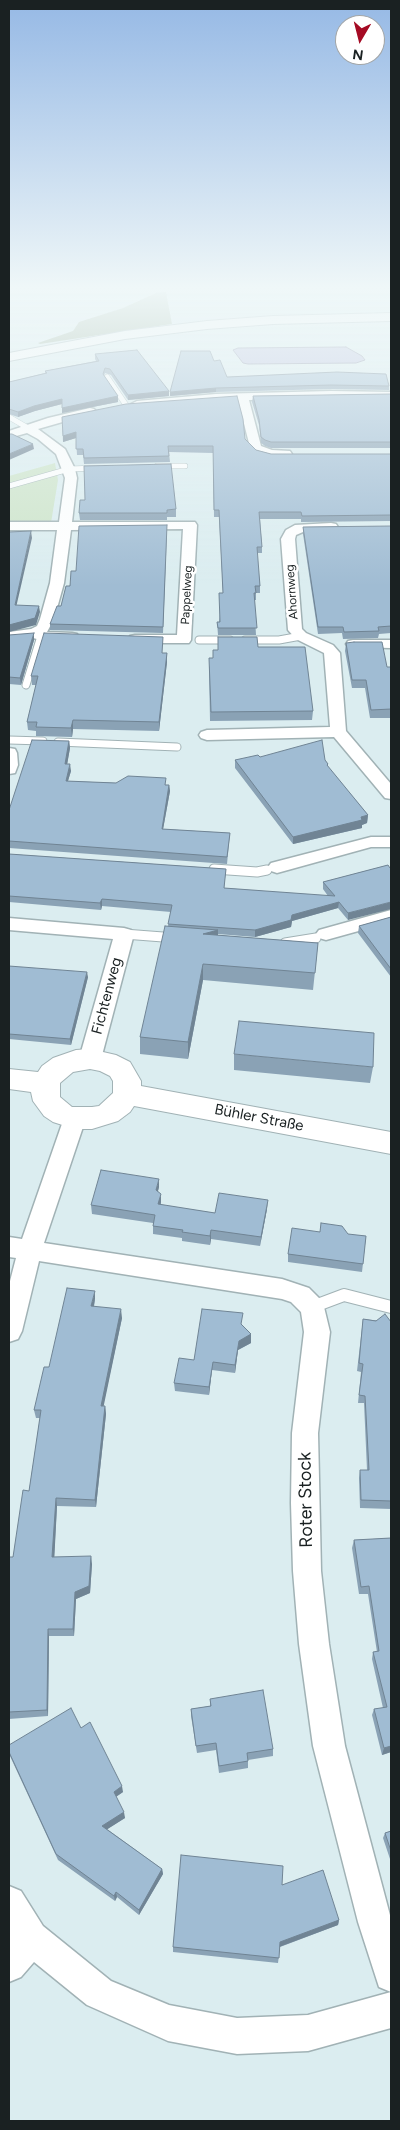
<!DOCTYPE html>
<meta charset="utf-8">
<style>
body{margin:0}
#map{position:relative;width:400px;height:2130px;overflow:hidden;background:#dbedf0;font-family:Figtree,sans-serif}
canvas{display:block}
.frame{position:absolute;inset:0;border:10px solid #1a2122;pointer-events:none}
.north{position:absolute;left:335px;top:15px;width:50px;height:50px;box-sizing:border-box;background:#fff;border:1px solid #a3a6a7;border-radius:50%;rotate:188deg;font-size:14px;font-weight:700;line-height:20px;text-align:center;color:#1a2122}
.north::after{content:'';display:block;margin:auto;width:18px;height:22px;background:#a50b24;clip-path:polygon(50% 0,100% 100%,50% 72%,0 100%)}
</style>
<div id="map">
<canvas width="400" height="2130"></canvas>
<div class="frame"></div>
<div class="north">N</div>
</div>
<script>
const context = document.querySelector('canvas').getContext('2d');
context.lineJoin = 'round';
function paint(path, color) {
  context.fillStyle = color;
  context.fill(path, 'evenodd');
}
function toPath(rows) {
  const path = new Path2D();
  for (const r of rows) {
    path.moveTo(r[0], r[1]);
    for (let i = 2; i < r.length; i += 2) path.lineTo(r[i], r[i + 1]);
  }
  return path;
}
function strokePath(path, color, width, dash) {
  context.strokeStyle = color;
  context.lineWidth = width;
  context.lineCap = dash ? 'butt' : 'round';
  context.setLineDash(dash || []);
  context.stroke(path);
}
function write(font, color, halo, rows, align = 'center') {
  context.font = font + ' Figtree,sans-serif';
  context.lineWidth = 5;
  context.setLineDash([]);
  context.textBaseline = 'middle';
  context.strokeStyle = halo;
  context.fillStyle = color;
  for (const [text, x, y, turn = 0] of rows) {
    context.save();
    context.translate(x, y);
    context.rotate((+turn || 0) * Math.PI / 180);
    context.textAlign = isNaN(turn) ? turn : align;
    if (halo) context.strokeText(text, 0, 0);
    context.fillText(text, 0, 0);
    context.restore();
  }
}
const green = toPath([
 [55,463,58,480,51,523,9,524,9,476]
]);
const forest = toPath([
 [166,292,172,324,40,344,38,343,73,331,79,322,123,308,156,293]
]);
const water = toPath([
 [346,347,362,356,365,360,356,363,248,364,243,363,233,350,238,348,346,347]
]);
const laneFar3 = toPath([
 [107,377,126,405],
 [9,417,28,428],
 [157,466,185,466],
 [9,486,69,469,98,468]
]);
const laneFar2 = toPath([
 [199,640,230,640],
 [245,640,279,640,301,636],
 [26,685,41,636],
 [9,740,43,741],
 [58,742,177,747]
]);
const laneFar1 = toPath([
 [214,869,257,872,267,870],
 [124,934,176,938],
 [285,943,316,938]
]);
const lane = toPath([
 [312,1307,344,1295,391,1307]
]);
const street = toPath([
 [331,391,391,392,391,398,249,400,261,446,272,450,290,451,292,454,290,457,286,458,271,458,251,451,238,400,137,407,131,404,137,401,216,394,331,391],
 [90,408,94,409,96,411,94,413,38,429,65,449,75,469,77,478,72,522,195,522,197,525,191,640,189,643,135,643,130,642,128,639,130,636,135,635,177,635,183,529,71,530,64,583,54,619,47,632,72,633,77,634,79,637,77,640,72,641,41,640,33,638,9,640,9,632,31,629,37,626,40,619,50,583,57,530,9,530,9,522,59,522,65,478,56,454,38,439,27,433,9,438,9,431,48,418,90,408],
 [331,523,336,524,338,527,336,530,303,532,296,535,295,539,302,629,306,633,333,645,340,653,346,731,391,784,391,799,385,798,334,737,207,740,201,738,199,735,201,732,207,730,330,727,324,653,296,639,288,630,281,539,286,530,295,525,331,523],
 [353,640,391,640,391,648,348,647,346,644,348,641,353,640],
 [9,748,15,749,17,753,18,765,15,773,9,774,9,748],
 [371,837,391,837,391,847,371,847,277,873,271,871,268,867,271,863,371,837],
 [391,910,391,922,326,940,319,938,316,934,319,930,391,910],
 [9,918,124,928,131,930,134,934,101,1059,97,1064,90,1067,83,1064,79,1059,113,939,9,930,9,918],
 [75,1110,83,1112,86,1118,44,1243,282,1279,309,1288,321,1300,324,1307,330,1332,318,1433,321,1571,329,1644,345,1746,391,1919,391,2028,308,2051,237,2054,168,2041,87,2005,34,1962,21,1977,9,1982,9,1886,21,1891,43,1926,111,1981,169,2005,237,2018,308,2015,391,1992,379,1987,358,1922,313,1746,299,1644,293,1571,291,1503,292,1433,304,1332,301,1312,291,1302,282,1299,39,1261,22,1331,18,1339,9,1342,9,1285,16,1258,9,1257,9,1237,22,1239,64,1118,67,1112,75,1110]
]);
const secondary = toPath([
 [391,313,391,321,273,324,207,329,125,339,9,361,9,353,125,331,207,321,273,316,391,313],
 [90,1049,116,1055,130,1062,141,1081,141,1086,391,1132,391,1154,134,1106,130,1112,118,1121,92,1129,75,1129,53,1122,44,1116,33,1101,31,1092,9,1089,9,1069,38,1072,42,1066,53,1058,76,1050,90,1049],
 [90,1069,100,1071,110,1076,113,1081,113,1093,99,1106,92,1107,72,1107,60,1097,60,1083,73,1072,90,1069]
]);
const wall = toPath([
 [95,354,169,391,169,396,128,400,111,375,105,373,104,376,118,402,62,413,62,404,35,411,18,417,9,414,9,382,45,373,45,371,96,361,95,359],
 [214,361,227,377,389,386,389,390,331,389,216,392,170,396],
 [391,394,391,448,271,448,265,446,261,443,259,425,252,402,253,396],
 [62,417,245,439,256,450,271,454,391,454,391,521,301,522,301,519,260,519,262,547,262,553,257,553,260,586,260,593,256,593,256,600,254,600,256,635,218,635,217,622,219,622,223,593,219,517,214,517,213,453,169,452,170,462,84,464,83,455,77,455,76,438,63,442],
 [176,509,176,517,167,517,167,520,80,520,79,513],
 [391,526,391,633,379,634,378,638,343,639,342,633,318,634,303,534,303,527],
 [167,531,163,633,50,630,50,624,61,606,76,571],
 [9,635,34,640,21,685,9,684],
 [346,643,387,667,391,667,391,718,370,718,365,688,352,688,345,651],
 [258,647,313,711,312,720,210,721,209,667,213,658],
 [163,653,167,653,167,662,159,731,73,729,72,737,36,736,36,731,28,730,27,722,36,685,32,685,31,676],
 [69,741,70,748,67,764,71,771,68,781,169,785,170,791,163,829,230,833,227,864,9,848,9,810],
 [260,757,325,760,328,764,328,767,368,815,367,823,362,825,362,828,293,844,235,768,235,760],
 [9,854,226,869,224,888,328,896,323,889,323,882,388,865,348,920,338,908,292,921,291,927,255,937,218,934,218,935,318,943,313,990,203,980,188,1059,140,1054,140,1037,168,926,171,912,102,906,101,910,9,902],
 [391,917,391,977,358,933,359,926],
 [9,966,88,977,71,1045,9,1039],
 [234,1054,373,1067,370,1083,234,1070],
 [159,1187,158,1191,161,1202,161,1205,215,1213,267,1209,260,1246,211,1239,210,1245,182,1241,182,1238,153,1234,153,1223,92,1214,91,1205],
 [320,1232,366,1236,362,1272,288,1262,288,1254],
 [95,1299,94,1307,122,1318,103,1406,105,1406,106,1414,96,1507,57,1506,54,1557,92,1564,90,1593,76,1599,74,1636,49,1636,48,1716,9,1719,9,1557,13,1557,29,1491,40,1418,36,1418,34,1410,49,1367],
 [363,1319,391,1322,391,1509,360,1508,359,1478,360,1470,367,1470,364,1403,358,1403,361,1372,357,1371],
 [242,1325,251,1334,251,1343,238,1350,235,1373,212,1370,209,1395,175,1391,174,1383,194,1360],
 [391,1538,391,1752,382,1755,372,1715,374,1709,383,1708,372,1659,373,1652,377,1652,368,1594,359,1594,352,1548,354,1540],
 [210,1699,273,1749,273,1756,248,1760,248,1768,219,1773,216,1750,197,1753,191,1716,191,1709,210,1706],
 [81,1728,123,1792,116,1797,125,1818,107,1829,162,1869,163,1874,139,1915,117,1897,115,1901,58,1860,9,1754,9,1745],
 [391,1831,391,1862,383,1838,385,1833],
 [282,1885,339,1920,338,1925,280,1947,278,1963,173,1952,173,1947]
]);
const shadedWall = toPath([
 [216,388,216,392,170,396,170,392],
 [169,391,169,396,128,400,128,395],
 [118,396,118,402,62,413,62,408],
 [62,399,62,404,35,411,18,417,18,412,34,406],
 [76,432,76,438,63,442,63,436],
 [33,444,34,449,9,460,9,454],
 [31,531,32,538,15,612,15,605],
 [39,606,40,612,36,625,9,632,9,625],
 [34,633,34,640,21,685,20,678],
 [167,653,167,662,159,731,159,722],
 [73,720,73,729,72,737,71,728],
 [69,741,70,748,66,771,65,764],
 [70,764,71,771,66,787,66,781],
 [169,785,170,791,162,835,162,829],
 [368,815,367,823,362,825,362,828,293,844,293,837],
 [102,899,102,906,101,910,100,903],
 [339,902,338,908,292,921,291,927,255,937,255,930,292,915],
 [391,902,391,909,348,920,348,913],
 [218,930,218,947,203,934],
 [203,964,203,980,188,1059,188,1042],
 [87,972,88,977,71,1045,70,1039],
 [159,1179,159,1187,156,1198,156,1190],
 [161,1194,161,1202,158,1213,158,1204],
 [268,1200,267,1209,260,1246,261,1237],
 [211,1230,211,1239,210,1245,210,1236],
 [95,1291,95,1299,92,1315,91,1306],
 [121,1309,122,1318,102,1414,101,1406],
 [251,1334,251,1343,238,1350,235,1373,235,1365,239,1341],
 [213,1362,212,1370,209,1395,209,1387],
 [105,1406,106,1414,96,1507,95,1500],
 [56,1498,57,1506,54,1564,52,1557],
 [91,1556,92,1564,90,1593,76,1599,74,1636,73,1629,75,1592],
 [48,1629,49,1636,48,1716,47,1710],
 [391,1746,391,1752,382,1755,384,1748],
 [122,1786,123,1792,114,1798,114,1792],
 [124,1812,125,1818,103,1832,102,1826],
 [162,1869,163,1874,139,1915,139,1910],
 [116,1892,117,1897,115,1901,114,1896],
 [339,1920,338,1925,279,1947,280,1942]
]);
const building = toPath([
 [137,350,169,391,128,395,110,369,105,368,103,374,118,396,62,408,62,399,34,406,18,412,9,409,9,382,47,373,45,371,99,361,95,354,137,350],
 [181,351,210,351,214,361,220,360,227,377,337,372,386,374,389,386,331,385,216,388,170,392,181,351],
 [391,394,391,442,271,442,265,440,261,437,259,419,253,396,391,394],
 [237,396,243,419,245,439,256,450,271,454,391,454,391,515,302,516,301,512,259,512,262,547,257,547,260,586,255,586,256,593,254,593,257,628,218,628,217,622,220,622,219,593,223,593,219,510,214,510,213,446,168,446,169,456,84,458,83,449,76,449,76,432,63,436,62,417,126,404,237,396],
 [9,434,12,434,33,444,9,454,9,434],
 [171,464,176,509,167,510,167,513,79,513,80,500,85,500,84,466,171,464],
 [167,525,163,627,50,624,57,606,61,606,66,586,70,586,71,571,76,571,79,526,167,525],
 [391,526,391,626,378,627,379,631,344,632,343,627,318,627,303,527,391,526],
 [31,531,15,605,39,606,35,618,9,625,9,532,31,531],
 [34,633,20,678,9,677,9,635,34,633],
 [44,633,163,637,162,653,167,653,159,722,73,720,71,728,36,727,37,722,27,722,38,676,31,676,44,633],
 [218,637,257,637,258,647,305,647,313,711,211,712,209,658,213,658,213,650,218,650,218,637],
 [354,642,382,642,387,667,391,667,391,709,371,710,366,680,352,680,346,643,354,642],
 [32,740,69,741,65,764,70,764,66,781,116,783,128,776,166,778,165,785,169,785,162,829,230,833,227,857,9,841,9,810,32,740],
 [322,740,325,760,328,764,327,765,368,815,361,817,362,820,293,837,235,760,258,755,260,757,322,740],
 [9,854,226,869,224,888,335,896,323,882,388,865,390,868,391,868,391,902,348,913,339,902,292,915,291,920,255,930,168,924,172,905,102,899,100,903,9,896,9,854],
 [391,917,391,969,359,926,391,917],
 [165,926,218,930,203,934,318,943,315,973,203,964,188,1042,140,1037,165,926],
 [9,966,87,972,70,1039,9,1034,9,966],
 [239,1021,374,1033,373,1067,234,1054,239,1021],
 [101,1170,159,1179,156,1190,161,1194,158,1204,215,1213,219,1193,268,1200,261,1237,211,1230,210,1236,182,1232,183,1230,153,1226,155,1215,91,1205,101,1170],
 [321,1223,342,1226,348,1234,366,1236,363,1264,288,1254,292,1228,320,1232,321,1223],
 [67,1288,95,1291,91,1306,121,1309,101,1406,105,1406,95,1500,56,1498,52,1557,91,1556,89,1586,75,1592,73,1629,48,1629,47,1710,9,1712,9,1557,13,1557,23,1490,29,1491,41,1410,34,1410,44,1367,49,1367,67,1288],
 [202,1309,243,1313,241,1324,251,1334,239,1341,235,1365,213,1362,209,1387,174,1383,179,1358,194,1360,202,1309],
 [385,1314,391,1322,391,1501,361,1500,360,1470,369,1470,365,1396,359,1395,363,1364,359,1363,363,1319,376,1321,385,1314],
 [391,1538,391,1746,384,1748,374,1709,387,1707,373,1652,379,1651,369,1586,361,1587,354,1540,391,1538],
 [263,1690,273,1749,247,1753,248,1761,219,1766,216,1743,196,1746,191,1709,211,1706,210,1699,263,1690],
 [71,1708,81,1728,90,1722,122,1786,114,1792,124,1812,102,1826,162,1869,139,1910,116,1892,114,1896,56,1854,9,1752,9,1745,71,1708],
 [391,1831,391,1851,385,1833,391,1831],
 [181,1855,283,1866,282,1885,323,1870,339,1920,280,1942,279,1958,173,1947,181,1855]
]);
const farStreetnames = [
 ["Ahornweg",292,592,-94],
 ["Pappelweg",187,595,-87]
];
const streetNames = [
 ["Fichtenweg",107,996,-75],
 ["Bühler Straße",259,1118,11]
];
const nearStreetnames = [
 ["Roter Stock",306,1500,-91]
];
paint(green, '#cde4c9');
paint(forest, '#95aa90');
paint(water, '#bcc0e0');
strokePath(water, '#8b90a7', 1);
strokePath(laneFar3, '#a1b2b5', 6);
strokePath(laneFar2, '#a1b2b5', 9);
strokePath(laneFar1, '#a1b2b5', 11);
strokePath(lane, '#a1b2b5', 14);
strokePath(street, '#a1b2b5', 3);
strokePath(secondary, '#a1b2b5', 2);
strokePath(laneFar3, '#fff', 5);
strokePath(laneFar2, '#fff', 7);
strokePath(laneFar1, '#fff', 9);
strokePath(lane, '#fff', 12);
paint(street, '#fff');
paint(secondary, '#fff');
paint(wall, '#8aa2b5');
paint(shadedWall, '#708494');
paint(building, '#a0bcd3');
strokePath(building, '#708494', 1);
const sky = context.createLinearGradient(0, 0, 0, 586);
sky.addColorStop(0, '#96b9e5');
sky.addColorStop(0.49, '#eff7f8');
sky.addColorStop(1, '#eff7f800');
context.fillStyle = sky;
context.fillRect(0, 0, 400, 586);
write('12px', '#1a2122', '#fff', farStreetnames);
write('15px', '#1a2122', '#fff', streetNames);
write('18px', '#1a2122', '#fff', nearStreetnames);
</script>
